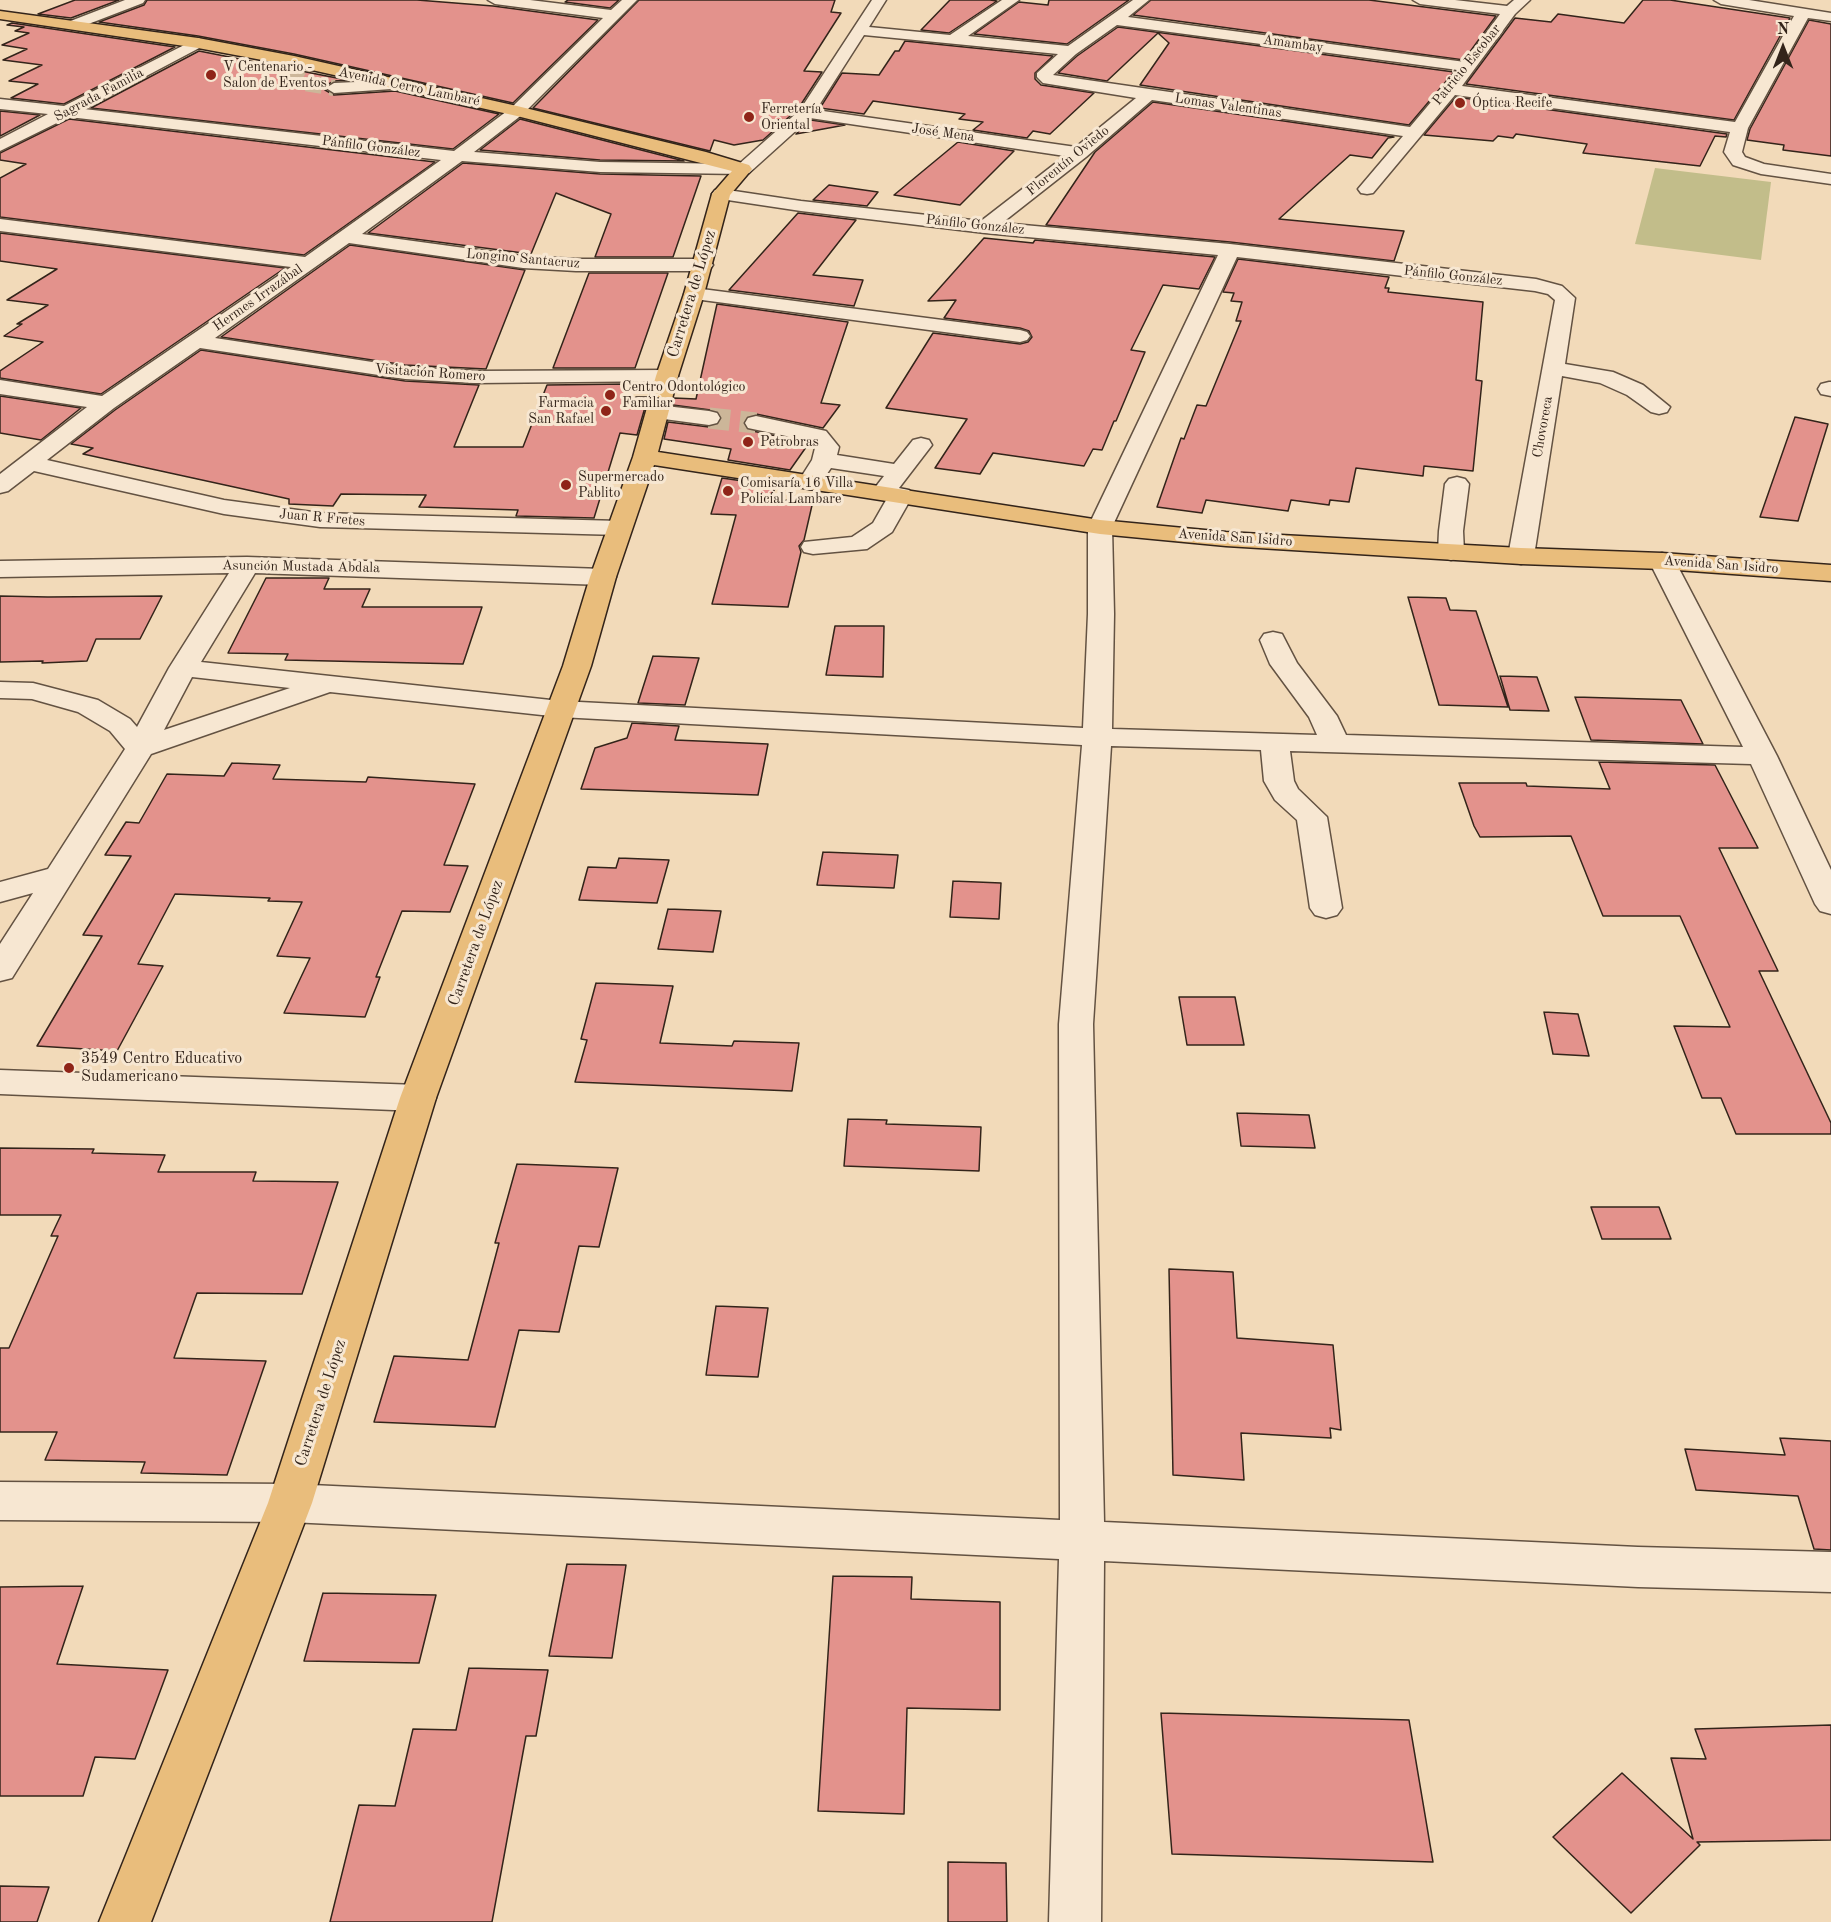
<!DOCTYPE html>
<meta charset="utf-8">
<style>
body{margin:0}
#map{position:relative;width:1831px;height:1922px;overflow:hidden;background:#f2dab9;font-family:"Old Standard TT",serif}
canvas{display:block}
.north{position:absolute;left:1753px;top:18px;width:60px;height:60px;-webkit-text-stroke:4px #f7e7d2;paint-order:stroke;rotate:0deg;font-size:16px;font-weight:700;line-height:24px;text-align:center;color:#33241a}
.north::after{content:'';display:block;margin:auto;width:21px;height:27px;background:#33241a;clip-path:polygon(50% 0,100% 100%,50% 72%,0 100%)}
</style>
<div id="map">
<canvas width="1831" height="1922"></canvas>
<div class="north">N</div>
</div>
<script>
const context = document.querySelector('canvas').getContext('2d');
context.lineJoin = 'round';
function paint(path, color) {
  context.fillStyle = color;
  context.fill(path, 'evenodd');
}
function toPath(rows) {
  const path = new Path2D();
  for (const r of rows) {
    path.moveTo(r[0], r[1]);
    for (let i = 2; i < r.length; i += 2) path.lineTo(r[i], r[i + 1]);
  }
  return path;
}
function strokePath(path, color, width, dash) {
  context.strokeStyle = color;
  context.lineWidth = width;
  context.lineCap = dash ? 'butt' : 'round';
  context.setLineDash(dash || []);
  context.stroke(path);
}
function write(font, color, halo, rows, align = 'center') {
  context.font = font + ' "Old Standard TT",serif';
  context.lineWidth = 6;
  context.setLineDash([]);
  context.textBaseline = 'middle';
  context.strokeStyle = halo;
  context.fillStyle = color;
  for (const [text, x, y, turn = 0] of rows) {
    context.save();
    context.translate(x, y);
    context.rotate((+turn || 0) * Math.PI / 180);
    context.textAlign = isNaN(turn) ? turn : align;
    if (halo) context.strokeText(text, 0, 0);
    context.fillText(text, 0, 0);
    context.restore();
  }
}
const green = toPath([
 [1655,168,1771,182,1761,260,1635,244]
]);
const building = toPath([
 [75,0,119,0,71,18,38,14,75,0],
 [147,0,417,0,493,6,598,20,513,103,294,54,198,36,99,22,144,5,147,0],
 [568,0,619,0,610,8,565,2,568,0],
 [639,0,835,0,831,12,841,13,804,71,822,72,798,109,763,140,734,145,714,140,710,151,533,108,639,0],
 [950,0,990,0,997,1,949,33,921,30,950,0],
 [1049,0,1129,0,1067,44,974,34,1019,2,1048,5,1049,0],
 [1151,0,1369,0,1496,16,1464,60,1133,15,1151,0],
 [1643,0,1670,0,1790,18,1734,120,1466,84,1515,18,1551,22,1558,14,1624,23,1643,0],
 [1809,20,1831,24,1831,156,1783,150,1784,145,1747,140,1750,129,1809,20],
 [12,23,175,47,64,104,11,98,38,84,9,81,42,65,3,60,27,49,2,45,29,33,15,31,24,27,7,25,12,23],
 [1118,27,1454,72,1409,125,1140,85,1169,43,1158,33,1107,81,1058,73,1077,56,1118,27],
 [905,41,1053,56,1035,73,1035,79,1041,85,1094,93,1050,134,1033,131,1027,138,973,130,983,122,959,119,965,114,873,101,864,114,820,108,842,73,879,75,895,51,899,51,905,41],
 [199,51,347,80,334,81,325,86,325,90,334,95,395,91,499,114,453,149,91,108,199,51],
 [1456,97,1727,134,1726,137,1715,136,1700,166,1583,153,1587,144,1516,134,1513,138,1498,136,1493,141,1424,135,1456,97],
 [1153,102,1394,137,1388,138,1372,158,1350,155,1279,219,1404,231,1394,261,1230,242,1046,225,1095,152,1153,102],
 [0,111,40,115,0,136,0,111],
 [69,119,435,162,304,255,0,217,0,178,26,164,0,160,0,153,69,119],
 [520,119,684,161,600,160,480,150,520,119],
 [811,120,845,125,796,134,811,120],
 [958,142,1014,151,960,205,894,195,958,142],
 [463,163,600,174,701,176,673,257,595,257,611,214,556,193,531,254,368,233,463,163],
 [829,185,878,192,867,206,813,200,829,185],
 [798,213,856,220,813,275,863,280,854,306,729,290,798,213],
 [0,233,285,268,101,394,0,378,0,371,43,342,4,336,22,324,17,324,48,305,7,300,57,269,0,261,0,233],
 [984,238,1033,243,1035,240,1215,257,1199,289,1163,285,1131,350,1145,352,1116,421,1114,421,1102,450,1093,449,1084,466,993,453,980,474,935,468,967,419,886,408,933,333,1020,344,1028,342,1032,337,1029,331,1020,328,944,318,956,300,928,301,984,238],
 [350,245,525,270,486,369,405,365,221,337,350,245],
 [1238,259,1389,277,1385,288,1389,288,1388,292,1483,302,1476,380,1482,381,1473,471,1424,466,1423,476,1356,468,1349,502,1330,500,1329,505,1291,500,1288,511,1206,500,1202,513,1157,507,1181,438,1184,439,1197,405,1206,406,1241,321,1236,321,1242,302,1231,301,1234,293,1223,292,1238,259],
 [589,273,668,273,635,368,553,368,589,273],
 [717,304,848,322,821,403,840,405,823,428,756,414,747,416,743,422,748,430,809,443,790,470,728,460,731,449,664,439,668,422,709,427,718,425,722,419,718,411,673,405,674,398,696,399,717,304],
 [201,350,405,381,479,385,454,447,523,447,547,385,629,384,625,397,632,397,630,404,636,397,648,397,637,435,620,433,594,518,516,516,518,510,419,507,426,495,341,494,333,506,289,504,289,499,83,454,93,448,71,444,115,410,201,350],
 [0,396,81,408,41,440,0,433,0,396],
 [1795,417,1828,424,1798,521,1760,517,1795,417],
 [722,478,777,486,767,500,813,501,804,540,799,546,801,552,788,607,712,604,736,515,711,514,722,478],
 [266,578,329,578,324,589,370,589,362,607,482,607,463,664,285,660,288,654,228,653,266,578],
 [0,596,48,597,162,596,140,639,96,639,87,661,42,663,43,661,0,662,0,596],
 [1408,597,1446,598,1450,610,1476,611,1508,707,1439,705,1408,597],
 [835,626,884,626,883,677,826,675,835,626],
 [653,656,699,658,685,705,638,703,653,656],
 [1500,676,1537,677,1549,711,1510,710,1500,676],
 [1575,697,1681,700,1703,744,1591,740,1575,697],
 [632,723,679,726,675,740,768,744,758,795,581,789,595,748,627,738,632,723],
 [1599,762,1715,765,1758,848,1719,848,1778,971,1759,971,1831,1123,1831,1134,1736,1134,1721,1098,1702,1098,1674,1026,1730,1027,1680,916,1603,916,1571,836,1480,837,1474,826,1459,783,1526,783,1527,786,1610,789,1599,762],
 [232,763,280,765,273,779,366,782,368,777,475,784,444,865,468,866,450,912,402,911,376,977,380,977,365,1017,284,1013,310,958,277,956,302,902,268,901,270,898,175,894,138,964,163,966,117,1051,37,1046,102,936,83,935,131,856,105,855,126,822,139,823,167,774,224,776,232,763],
 [823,852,898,855,894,888,817,885,823,852],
 [619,858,669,860,657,903,579,900,588,867,616,868,619,858],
 [953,881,1001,883,999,919,950,917,953,881],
 [668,909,721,911,713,952,658,949,668,909],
 [596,983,673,986,660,1043,732,1046,734,1041,799,1043,792,1091,575,1082,587,1040,581,1039,596,983],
 [1179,997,1235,997,1244,1045,1187,1045,1179,997],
 [1544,1012,1578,1014,1589,1056,1553,1054,1544,1012],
 [1237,1113,1309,1115,1315,1148,1241,1146,1237,1113],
 [848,1119,887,1120,886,1124,981,1127,979,1171,844,1166,848,1119],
 [0,1148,94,1149,92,1153,165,1155,158,1172,256,1172,253,1181,338,1182,302,1294,197,1293,174,1358,266,1361,227,1475,141,1473,145,1462,45,1460,57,1432,0,1432,0,1348,9,1348,58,1236,51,1236,61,1215,0,1215,0,1148],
 [517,1164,618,1168,599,1247,579,1246,559,1332,519,1330,495,1427,374,1422,394,1356,468,1360,499,1243,495,1243,517,1164],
 [1591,1207,1659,1207,1671,1239,1602,1239,1591,1207],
 [1169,1269,1233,1272,1237,1338,1333,1345,1341,1430,1330,1428,1331,1438,1241,1433,1244,1480,1173,1475,1169,1269],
 [716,1306,768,1308,758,1377,706,1375,716,1306],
 [1780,1438,1831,1441,1831,1550,1814,1549,1798,1496,1696,1490,1685,1449,1785,1455,1780,1438],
 [567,1564,626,1565,612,1658,549,1656,567,1564],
 [833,1576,912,1577,911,1599,1000,1602,1000,1710,907,1708,904,1814,818,1811,833,1576],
 [83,1586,57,1664,168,1670,135,1759,95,1757,83,1796,0,1796,0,1587,83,1586],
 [323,1593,436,1595,419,1663,304,1661,323,1593],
 [469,1668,548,1670,536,1736,526,1736,492,1922,330,1922,359,1805,395,1806,413,1729,456,1730,469,1668],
 [1161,1713,1409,1720,1433,1862,1172,1854,1161,1713],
 [1831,1725,1831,1840,1697,1842,1700,1845,1631,1913,1553,1837,1622,1773,1693,1839,1671,1758,1706,1759,1695,1729,1831,1725],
 [948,1862,1006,1863,1007,1922,948,1922,948,1862],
 [0,1886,49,1887,37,1922,0,1922,0,1886]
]);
const minorTunnelFar1 = toPath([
 [299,69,294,77,299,82,334,88]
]);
const minorTunnel = toPath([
 [709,418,756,423]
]);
const minor = toPath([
 [125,0,145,0,143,3,78,28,73,29,66,25,68,22,125,0],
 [488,0,530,0,611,10,622,0,637,0,523,114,474,152,600,162,739,164,800,110,872,0,886,0,869,27,950,35,1002,0,1019,0,968,36,1068,46,1133,0,1149,0,1128,17,1465,62,1500,14,1420,4,1413,0,1455,0,1507,6,1514,0,1530,0,1515,14,1462,86,1735,122,1794,16,1721,4,1714,0,1749,0,1831,13,1831,21,1808,18,1748,128,1742,152,1745,157,1764,164,1831,174,1831,184,1761,174,1733,165,1724,152,1730,132,1455,95,1373,193,1367,194,1361,193,1358,189,1403,136,1152,100,1086,157,1002,223,1230,244,1536,279,1562,286,1575,298,1565,364,1613,372,1643,385,1670,407,1667,412,1659,414,1651,412,1627,395,1600,383,1562,376,1534,556,1530,561,1521,564,1512,561,1508,556,1555,300,1548,294,1535,291,1237,257,1112,527,1114,614,1112,729,1317,735,1309,717,1270,664,1260,640,1264,634,1273,632,1282,634,1297,663,1337,716,1346,735,1743,747,1649,561,1653,556,1662,553,1671,556,1675,561,1777,756,1831,870,1831,914,1820,911,1815,904,1751,764,1290,751,1294,781,1298,789,1327,817,1342,908,1337,915,1326,918,1315,915,1310,908,1297,820,1275,800,1264,781,1261,750,1111,746,1093,1024,1104,1522,1638,1547,1831,1552,1831,1592,1638,1587,1104,1561,1101,1922,1049,1922,1059,1559,290,1522,0,1520,0,1482,290,1484,1060,1520,1059,1024,1082,745,560,717,330,692,151,754,12,978,0,981,0,944,33,893,0,902,0,882,48,869,125,749,110,731,78,712,32,699,0,698,0,682,33,683,98,700,130,719,137,727,169,668,229,573,0,577,0,561,247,557,603,569,612,572,616,577,612,582,603,585,255,573,201,662,560,701,1083,728,1088,614,1088,527,1218,255,985,233,801,211,721,199,715,198,712,194,715,190,721,189,801,201,981,221,1065,156,810,118,749,173,743,174,600,172,462,161,362,234,523,256,576,259,703,259,710,261,713,265,710,269,703,271,576,271,523,268,349,243,215,338,405,367,476,371,667,370,675,371,678,376,675,381,476,383,405,379,200,348,114,408,47,460,224,500,320,513,620,521,629,523,632,528,629,533,620,535,320,527,224,514,34,471,8,491,0,493,0,474,87,407,0,394,0,380,102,396,291,267,0,231,0,219,305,257,441,160,69,117,0,151,0,139,48,114,0,109,0,99,64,106,198,38,203,40,206,43,203,46,84,109,454,151,511,108,603,18,495,4,488,0],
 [1117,25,1458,70,1410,127,1053,75,1076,54,1117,25],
 [864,35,1058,54,1037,73,1037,77,1043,83,1136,98,1076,147,816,110,864,35],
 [192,677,290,688,164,730,192,677],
 [400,80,406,82,408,85,406,88,334,93,326,88,334,83,400,80],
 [694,288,1020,330,1027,332,1030,336,1027,340,1020,342,687,298,684,294,687,290,694,288],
 [1829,382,1831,382,1831,396,1821,394,1818,389,1821,384,1829,382],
 [657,405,709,411,717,413,720,418,717,423,709,425,649,417,646,412,649,407,657,405],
 [756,416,826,431,839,447,837,455,894,464,913,440,921,438,929,440,932,445,899,488,909,490,913,495,892,532,867,549,813,554,804,552,801,547,804,542,852,537,873,523,889,495,878,494,874,489,884,476,831,468,818,487,810,489,802,487,798,482,812,460,815,448,810,441,748,428,745,423,748,418,756,416],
 [1457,477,1465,479,1469,484,1463,531,1464,552,1460,557,1451,560,1442,557,1438,552,1439,531,1445,484,1449,479,1457,477],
 [0,1070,418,1085,431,1089,436,1098,431,1107,418,1111,0,1094,0,1070]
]);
const major = toPath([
 [0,11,198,38,294,56,517,106,706,152,749,165,752,169,730,195,704,294,678,376,658,452,1100,520,1226,532,1521,548,1662,553,1831,565,1831,581,1662,569,1521,564,1226,546,1100,534,654,465,616,577,591,666,436,1098,312,1503,151,1922,99,1922,268,1503,400,1098,563,666,590,577,633,457,656,376,684,294,712,194,732,171,517,116,294,66,198,48,0,19,0,11]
]);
const markers = [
 [211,75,6,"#8f2418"],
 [1460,103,6,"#8f2418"],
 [749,117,6,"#8f2418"],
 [610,395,6,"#8f2418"],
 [606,411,6,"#8f2418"],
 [748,442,6,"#8f2418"],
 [566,485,6,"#8f2418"],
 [728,491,6,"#8f2418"],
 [69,1068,6,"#8f2418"]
];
const farStreetnames = [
 ["Amambay",1293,44,8],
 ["Patricio Escobar",1467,65,-51],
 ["Avenida Cerro Lambaré",409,87,12],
 ["Sagrada Familia",99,95,-28],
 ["Lomas Valentinas",1228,106,8],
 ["José Mena",943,133,8],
 ["Pánfilo González",371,147,7],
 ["Florentín Oviedo",1068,161,-39],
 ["Pánfilo González",975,225,6],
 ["Longino Santacruz",523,259,5],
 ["Pánfilo González",1453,276,6],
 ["Hermes Irrazábal",258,298,-35],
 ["Visitación Romero",430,373,4],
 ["Chovoreca",1543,427,-80],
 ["Juan R Fretes",322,518,5],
 ["Avenida San Isidro",1235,538,4],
 ["Avenida San Isidro",1721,565,4],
 ["Asunción Mustada Abdala",301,567,1]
];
const farPoinames = [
 ["V Centenario -",223,67],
 ["Salon de Eventos",223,83],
 ["Óptica Recife",1472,103],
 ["Ferretería",761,109],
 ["Oriental",761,125],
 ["Centro Odontológico",622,387],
 ["Familiar",622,403],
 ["Farmacia",594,403,"right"],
 ["San Rafael",594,419,"right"],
 ["Petrobras",760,442],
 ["Supermercado",578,477],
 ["Pablito",578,493],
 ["Comisaría 16 Villa",740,483],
 ["Policial Lambare",740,499]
];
const streetNames = [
 ["Carretera de López",692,294,-73],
 ["Carretera de López",476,943,-70],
 ["Carretera de López",321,1403,-72]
];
const poiNames = [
 ["3549 Centro Educativo",81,1059],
 ["Sudamericano",81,1077]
];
paint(green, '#c2bd8a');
paint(building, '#e3928c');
strokePath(building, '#33241a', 1.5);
strokePath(minorTunnelFar1, '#ccb699', 16, [16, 8]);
strokePath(minorTunnel, '#ccb699', 21, [21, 10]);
strokePath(minor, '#635242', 3);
strokePath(major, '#33241a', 3);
paint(minor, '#f7e7d2');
paint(major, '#e9bd7c');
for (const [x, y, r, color] of markers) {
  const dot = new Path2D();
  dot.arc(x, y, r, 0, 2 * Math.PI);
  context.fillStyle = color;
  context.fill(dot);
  strokePath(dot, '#f7e7d2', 2);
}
write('14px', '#33241a', '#f7e7d2', farStreetnames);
write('14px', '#33241a', '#f7e7d2', farPoinames, 'left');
write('16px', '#33241a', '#f7e7d2', streetNames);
write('16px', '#33241a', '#f7e7d2', poiNames, 'left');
</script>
